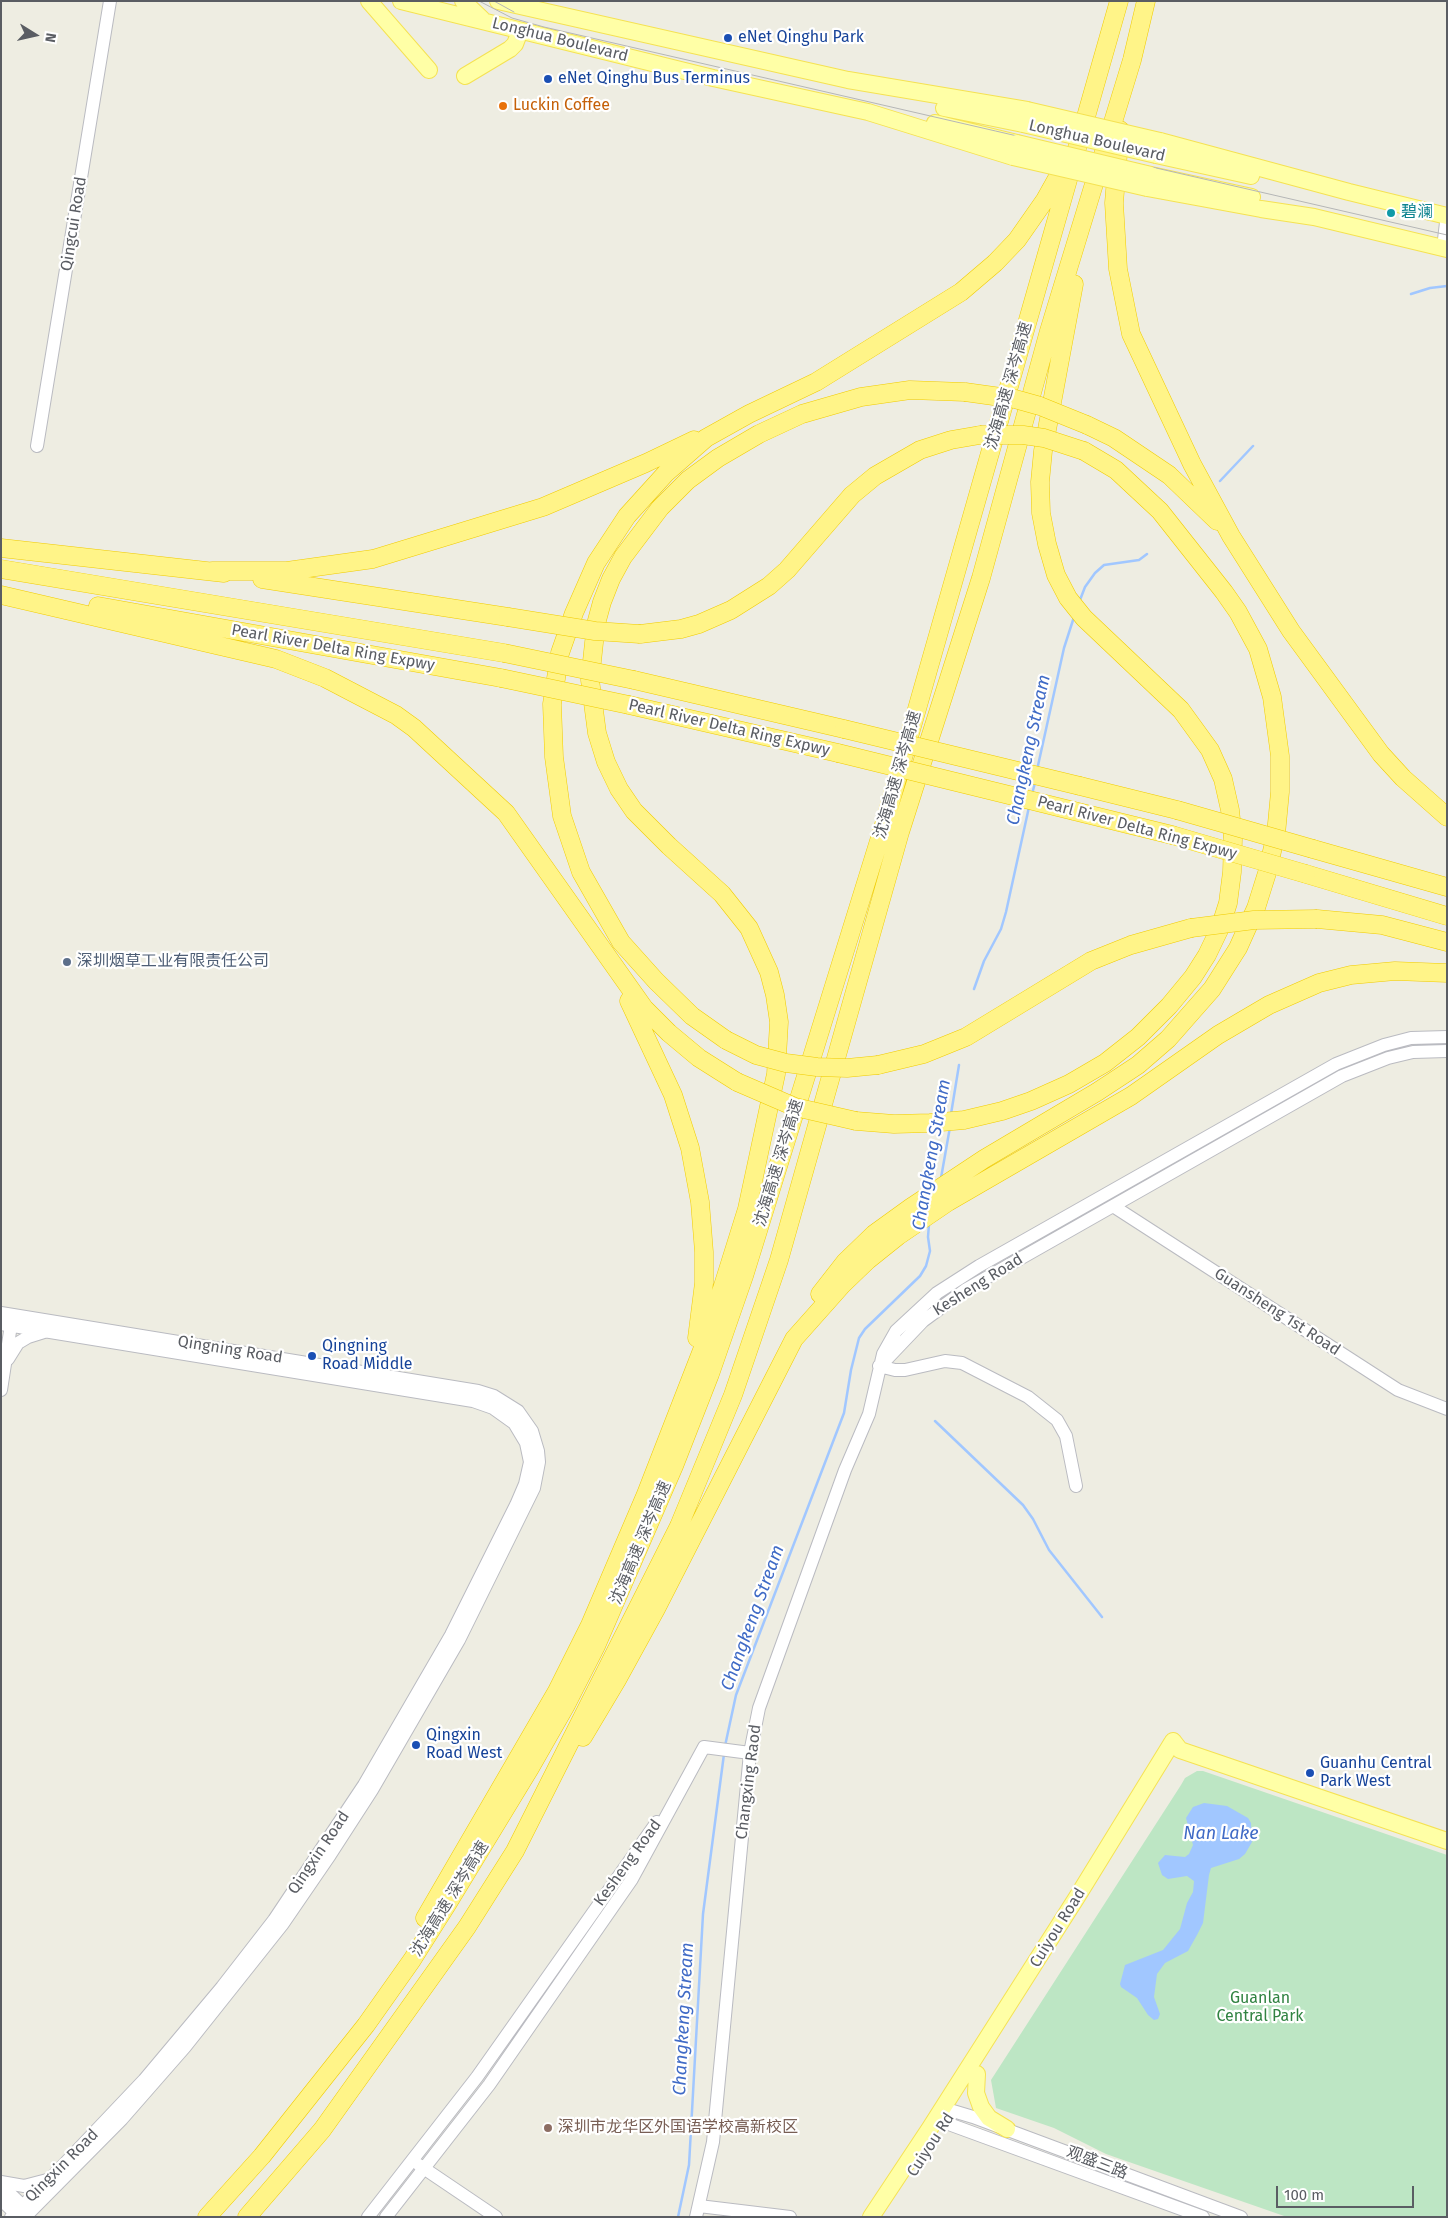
<!DOCTYPE html>
<meta charset="utf-8">
<style>
body{margin:0}
#map{position:relative;width:1448px;height:2218px;overflow:hidden;background:#eeede2;font-family:"Fira Sans",sans-serif}
canvas{display:block}
.frame{position:absolute;inset:0;border:2px solid #5a5d63;pointer-events:none}
.north{position:absolute;left:10px;top:10px;width:50px;height:50px;-webkit-text-stroke:4px #fff;paint-order:stroke;rotate:100deg;font-size:14px;font-weight:700;line-height:20px;text-align:center;color:#5a5d63}
.north::after{content:'';display:block;margin:auto;width:18px;height:22px;background:#5a5d63;clip-path:polygon(50% 0,100% 100%,50% 72%,0 100%)}
.scale{position:absolute;left:1276px;top:2186px;width:138px;height:22px;box-sizing:border-box;border:2px solid #5a5d63;border-top:0;padding-left:6px;font-size:15px;line-height:18px;white-space:nowrap;color:#5a5d63;-webkit-text-stroke:4px #fff;paint-order:stroke}
</style>
<div id="map">
<canvas width="1448" height="2218"></canvas>
<div class="frame"></div>
<div class="north">N</div>
<div class="scale">100 m</div>
</div>
<script>
const context = document.querySelector('canvas').getContext('2d');
context.lineJoin = 'round';
function paint(path, color) {
  context.fillStyle = color;
  context.fill(path, 'evenodd');
}
function toPath(rows) {
  const path = new Path2D();
  for (const r of rows) {
    path.moveTo(r[0], r[1]);
    for (let i = 2; i < r.length; i += 2) path.lineTo(r[i], r[i + 1]);
  }
  return path;
}
function strokePath(path, color, width, dash) {
  context.strokeStyle = color;
  context.lineWidth = width;
  context.lineCap = dash ? 'butt' : 'round';
  context.setLineDash(dash || []);
  context.stroke(path);
}
function write(font, color, halo, rows, align = 'center') {
  context.font = font + ' "Fira Sans","Noto Sans SC",sans-serif';
  context.lineWidth = 4.5;
  context.setLineDash([]);
  context.textBaseline = 'middle';
  context.strokeStyle = halo;
  context.fillStyle = color;
  for (const [text, x, y, turn = 0] of rows) {
    context.save();
    context.translate(x, y);
    context.rotate((+turn || 0) * Math.PI / 180);
    context.textAlign = isNaN(turn) ? turn : align;
    if (halo) context.strokeText(text, 0, 0);
    context.fillText(text, 0, 0);
    context.restore();
  }
}
const green = toPath([
 [1197,1771,1203,1771,1447,1855,1447,2217,1287,2217,1106,2154,1054,2128,996,2108,991,2080,1181,1785,1185,1778]
]);
const water = toPath([
 [1204,1803,1227,1806,1248,1818,1251,1823,1252,1842,1245,1854,1239,1859,1211,1868,1209,1875,1203,1923,1197,1935,1188,1951,1165,1963,1157,1974,1154,1997,1160,2014,1158,2019,1154,2020,1148,2015,1137,1998,1121,1987,1120,1984,1125,1965,1163,1950,1180,1929,1187,1903,1193,1892,1194,1881,1187,1876,1168,1879,1162,1875,1158,1863,1165,1855,1185,1857,1189,1854,1193,1845,1186,1818,1193,1807]
]);
const stream = toPath([
 [1411,294,1430,288,1447,286],
 [1220,481,1253,446],
 [1080,600,1085,587,1095,573,1104,565,1139,560,1147,554],
 [1037,770,1064,648,1074,617],
 [1032,794,1035,783],
 [974,989,984,961,1001,929,1006,912,1029,807],
 [951,1114,959,1065],
 [941,1178,950,1127],
 [935,1421,1023,1505,1033,1519,1049,1550,1102,1617],
 [725,1746,736,1695,844,1413,851,1370,859,1338,865,1329,920,1276,926,1266,930,1251,928,1237,929,1224],
 [678,2217,689,2165,703,1914,724,1754]
]);
const minor = toPath([
 [1443,248,1447,214],
 [37,446,110,1],
 [1113,1206,1398,1390,1447,1409],
 [1,1313,478,1391,494,1396,518,1411,532,1431,538,1451,539,1462,534,1488,459,1640,372,1790,330,1855,282,1925,185,2047,122,2119,25,2217],
 [1,1324,473,1401,493,1408,514,1423,526,1443,530,1462,525,1484,516,1505,451,1635,364,1785,274,1920,222,1987,144,2080,53,2176,11,2217],
 [8,1359,18,1343,28,1337,44,1332],
 [883,1363,923,1321,965,1290,1342,1076,1388,1058,1413,1052,1447,1051],
 [879,1366,895,1370,905,1370,945,1361,962,1363,1028,1397,1057,1420,1066,1436,1076,1486],
 [1,1390,11,1325,10,1318],
 [419,2165,496,2217],
 [1,2182,24,2186,47,2180],
 [1,2185,23,2206,25,2214],
 [1,2200,15,2213,23,2216],
 [699,2206,790,2217],
 [368,2217,477,2077,657,1822],
 [386,2217,489,2085,632,1879,704,1747,750,1753],
 [696,2217,713,2142,750,1753,759,1708,845,1470,869,1414,883,1354,896,1331,937,1293,979,1266,1336,1064,1384,1045,1411,1038,1447,1037],
 [1203,2217,946,2123,940,2113,953,2111,973,2117,1241,2217]
]);
const major = toPath([
 [369,1,429,70],
 [401,1,713,78,868,112,1013,157],
 [463,1,482,19],
 [498,1,848,80,1027,110],
 [465,76,510,49,515,44,520,31],
 [944,108,1023,124],
 [935,123,1017,143],
 [1160,141,1349,192,1447,216],
 [1156,155,1251,176],
 [1151,175,1252,197],
 [1147,188,1261,209,1314,217,1447,249],
 [1173,1741,1180,1750,1447,1841],
 [977,2074,976,2093,981,2107,989,2118,1007,2129],
 [871,2217,930,2128,1077,1897,1173,1741]
]);
const highway = toPath([
 [1120,130,1114,203,1118,269,1131,334,1192,464,1231,536,1291,631,1381,754,1403,778,1447,817],
 [1087,425,1114,438,1169,475,1217,521],
 [1,548,224,573],
 [1,569,504,653],
 [212,571,287,571,373,559,543,507,646,463,694,440],
 [262,579,508,617],
 [1,595,276,659,325,678,396,715,414,728,506,813,644,1008,669,1033,699,1058,737,1082],
 [98,606,501,678],
 [640,634,681,629,699,624,731,610,769,586,787,570,852,495,875,476,920,450,951,440,980,435],
 [634,680,844,729],
 [629,705,838,753],
 [1080,786,1177,810],
 [1074,811,1172,835],
 [1313,849,1447,887],
 [1306,874,1447,916],
 [1317,919,1382,925,1447,942],
 [629,1001,673,1095,690,1148,700,1202,704,1252,704,1283,697,1338],
 [726,1040,692,1016,656,981,621,942,581,872,562,816,554,757,552,704,560,653,574,613,596,563,627,516,666,473,706,438,749,414,816,382,961,292,995,263,1017,240,1045,200,1064,166],
 [878,1065,924,1054,966,1037,1091,961,1131,945,1191,928],
 [856,1121,894,1124,930,1123,964,1120,1002,1111,1031,1101,1069,1084,1105,1063,1138,1037,1169,1006,1193,977,1207,955,1220,928,1228,903,1232,872,1233,839,1230,810,1223,779,1210,750,1181,710,1084,618,1068,598,1056,575,1047,544,1041,513,1040,482,1043,451,1074,284],
 [820,1294,845,1262,874,1234,910,1208,984,1159,1097,1092,1138,1065,1168,1039,1212,989,1238,948,1256,908,1267,873,1276,834,1280,792,1280,756,1272,697,1258,649,1238,612,1224,592,1160,511,1116,470,1084,451],
 [583,1737,617,1680,656,1609,794,1339,842,1285,868,1260,898,1236,948,1202,1131,1096,1218,1035,1269,1005,1319,983,1351,975,1395,971,1447,973],
 [425,1918,557,1691,590,1625,646,1494,706,1340,747,1209,776,1074,779,1022,775,995,769,972,749,928,722,894,669,846,634,811,619,789,606,762,597,733,590,680,596,624,602,602,611,579,623,557,660,508,688,480,718,458,759,434,802,414,861,397,910,390,965,392],
 [207,2217,262,2156,366,2025,412,1960,448,1903,530,1768,566,1705,596,1646,674,1466,710,1374,744,1276,883,828,1119,1],
 [247,2217,322,2130,467,1927,515,1851,679,1526,733,1395,779,1260,900,832,981,578,1049,331,1132,60,1146,1]
]);
const tram = toPath([
 [479,1,512,18,544,27,1447,235],
 [494,1,514,12]
]);
const majorBridge = toPath([
 [1027,110,1160,141],
 [1023,124,1156,155],
 [1017,143,1151,175],
 [1013,157,1147,188]
]);
const highwayBridge = toPath([
 [965,392,1015,399,1040,406,1087,425],
 [980,435,1023,435,1044,438,1084,451],
 [508,617,595,631,640,634],
 [504,653,634,680],
 [501,678,629,705],
 [844,729,1080,786],
 [838,753,1074,811],
 [1177,810,1313,849],
 [1172,835,1306,874],
 [1191,928,1254,920,1317,919],
 [726,1040,756,1055,786,1063,817,1067,847,1068,878,1065],
 [737,1082,795,1107,856,1121]
]);
const markers = [
 [728,38,5,"#1a4fb4"],
 [548,79,5,"#1a4fb4"],
 [503,106,5,"#e8710a"],
 [1391,213,5,"#0f9aa8"],
 [67,962,5,"#5c6f8a"],
 [312,1356,5,"#1a4fb4"],
 [416,1745,5,"#1a4fb4"],
 [1310,1773,5,"#1a4fb4"],
 [548,2128,5,"#8d6e63"]
];
const transitNames = [
 ["eNet Qinghu Park",738,38],
 ["eNet Qinghu Bus Terminus",558,79],
 ["Qingning",322,1347],
 ["Road Middle",322,1365],
 ["Qingxin",426,1736],
 ["Road West",426,1754],
 ["Guanhu Central",1320,1764],
 ["Park West",1320,1782]
];
const streetNames = [
 ["Longhua Boulevard",560,40,14],
 ["Longhua Boulevard",1097,141,13],
 ["Qingcui Road",74,224,-81],
 ["沈海高速 深岑高速",1009,386,-74],
 ["Pearl River Delta Ring Expwy",333,648,10],
 ["Pearl River Delta Ring Expwy",729,728,13],
 ["沈海高速 深岑高速",898,775,-74],
 ["Pearl River Delta Ring Expwy",1137,828,15],
 ["沈海高速 深岑高速",779,1163,-73],
 ["Kesheng Road",978,1285,-32],
 ["Guansheng 1st Road",1277,1312,33],
 ["Qingning Road",230,1350,9],
 ["沈海高速 深岑高速",641,1543,-67],
 ["Changxing Raod",749,1782,-83],
 ["Qingxin Road",319,1853,-56],
 ["Kesheng Road",628,1863,-54],
 ["沈海高速 深岑高速",450,1899,-58],
 ["Cuiyou Road",1058,1928,-58],
 ["Cuiyou Rd",931,2145,-57],
 ["观盛三路",1097,2163,21],
 ["Qingxin Road",62,2166,-45]
];
const foodNames = [
 ["Luckin Coffee",513,106]
];
const cultureNames = [
 ["碧澜",1401,213]
];
const serviceNames = [
 ["深圳烟草工业有限责任公司",77,962]
];
const parkNames = [
 ["Guanlan",1260,1999],
 ["Central Park",1260,2017]
];
const educationNames = [
 ["深圳市龙华区外国语学校高新校区",558,2128]
];
const waterNames = [
 ["Changkeng Stream",1029,750,-78],
 ["Changkeng Stream",932,1155,-80],
 ["Changkeng Stream",753,1618,-70],
 ["Nan Lake",1221,1834],
 ["Changkeng Stream",684,2019,-87]
];
paint(green, '#bde6c4');
paint(water, '#a1c7ff');
strokePath(stream, '#a1c7ff', 2.5);
strokePath(minor, '#babbc1', 14);
strokePath(major, '#f5e253', 18);
strokePath(highway, '#f0cb00', 19);
strokePath(minor, '#fff', 12);
strokePath(major, '#ffffa6', 16);
strokePath(highway, '#fff488', 18);
strokePath(tram, '#b5b6b6', 1);
strokePath(majorBridge, '#f5e253', 18, []);
strokePath(highwayBridge, '#f0cb00', 19, []);
strokePath(majorBridge, '#ffffa6', 16);
strokePath(highwayBridge, '#fff488', 18);
for (const [x, y, r, color] of markers) {
  const dot = new Path2D();
  dot.arc(x, y, r, 0, 2 * Math.PI);
  context.fillStyle = color;
  context.fill(dot);
  strokePath(dot, '#fff', 2);
}
write('16px', '#164399', '#fff', transitNames, 'left');
write('16px', '#5a5d63', '#fff', streetNames);
write('16px', '#c56008', '#fff', foodNames, 'left');
write('16px', '#0d838f', '#fff', cultureNames, 'left');
write('16px', '#4e5e75', '#fff', serviceNames, 'left');
write('16px', '#318342', '#fff', parkNames);
write('16px', '#785e54', '#fff', educationNames, 'left');
write('italic 18px', '#406bc6', '#fff', waterNames);
</script>
